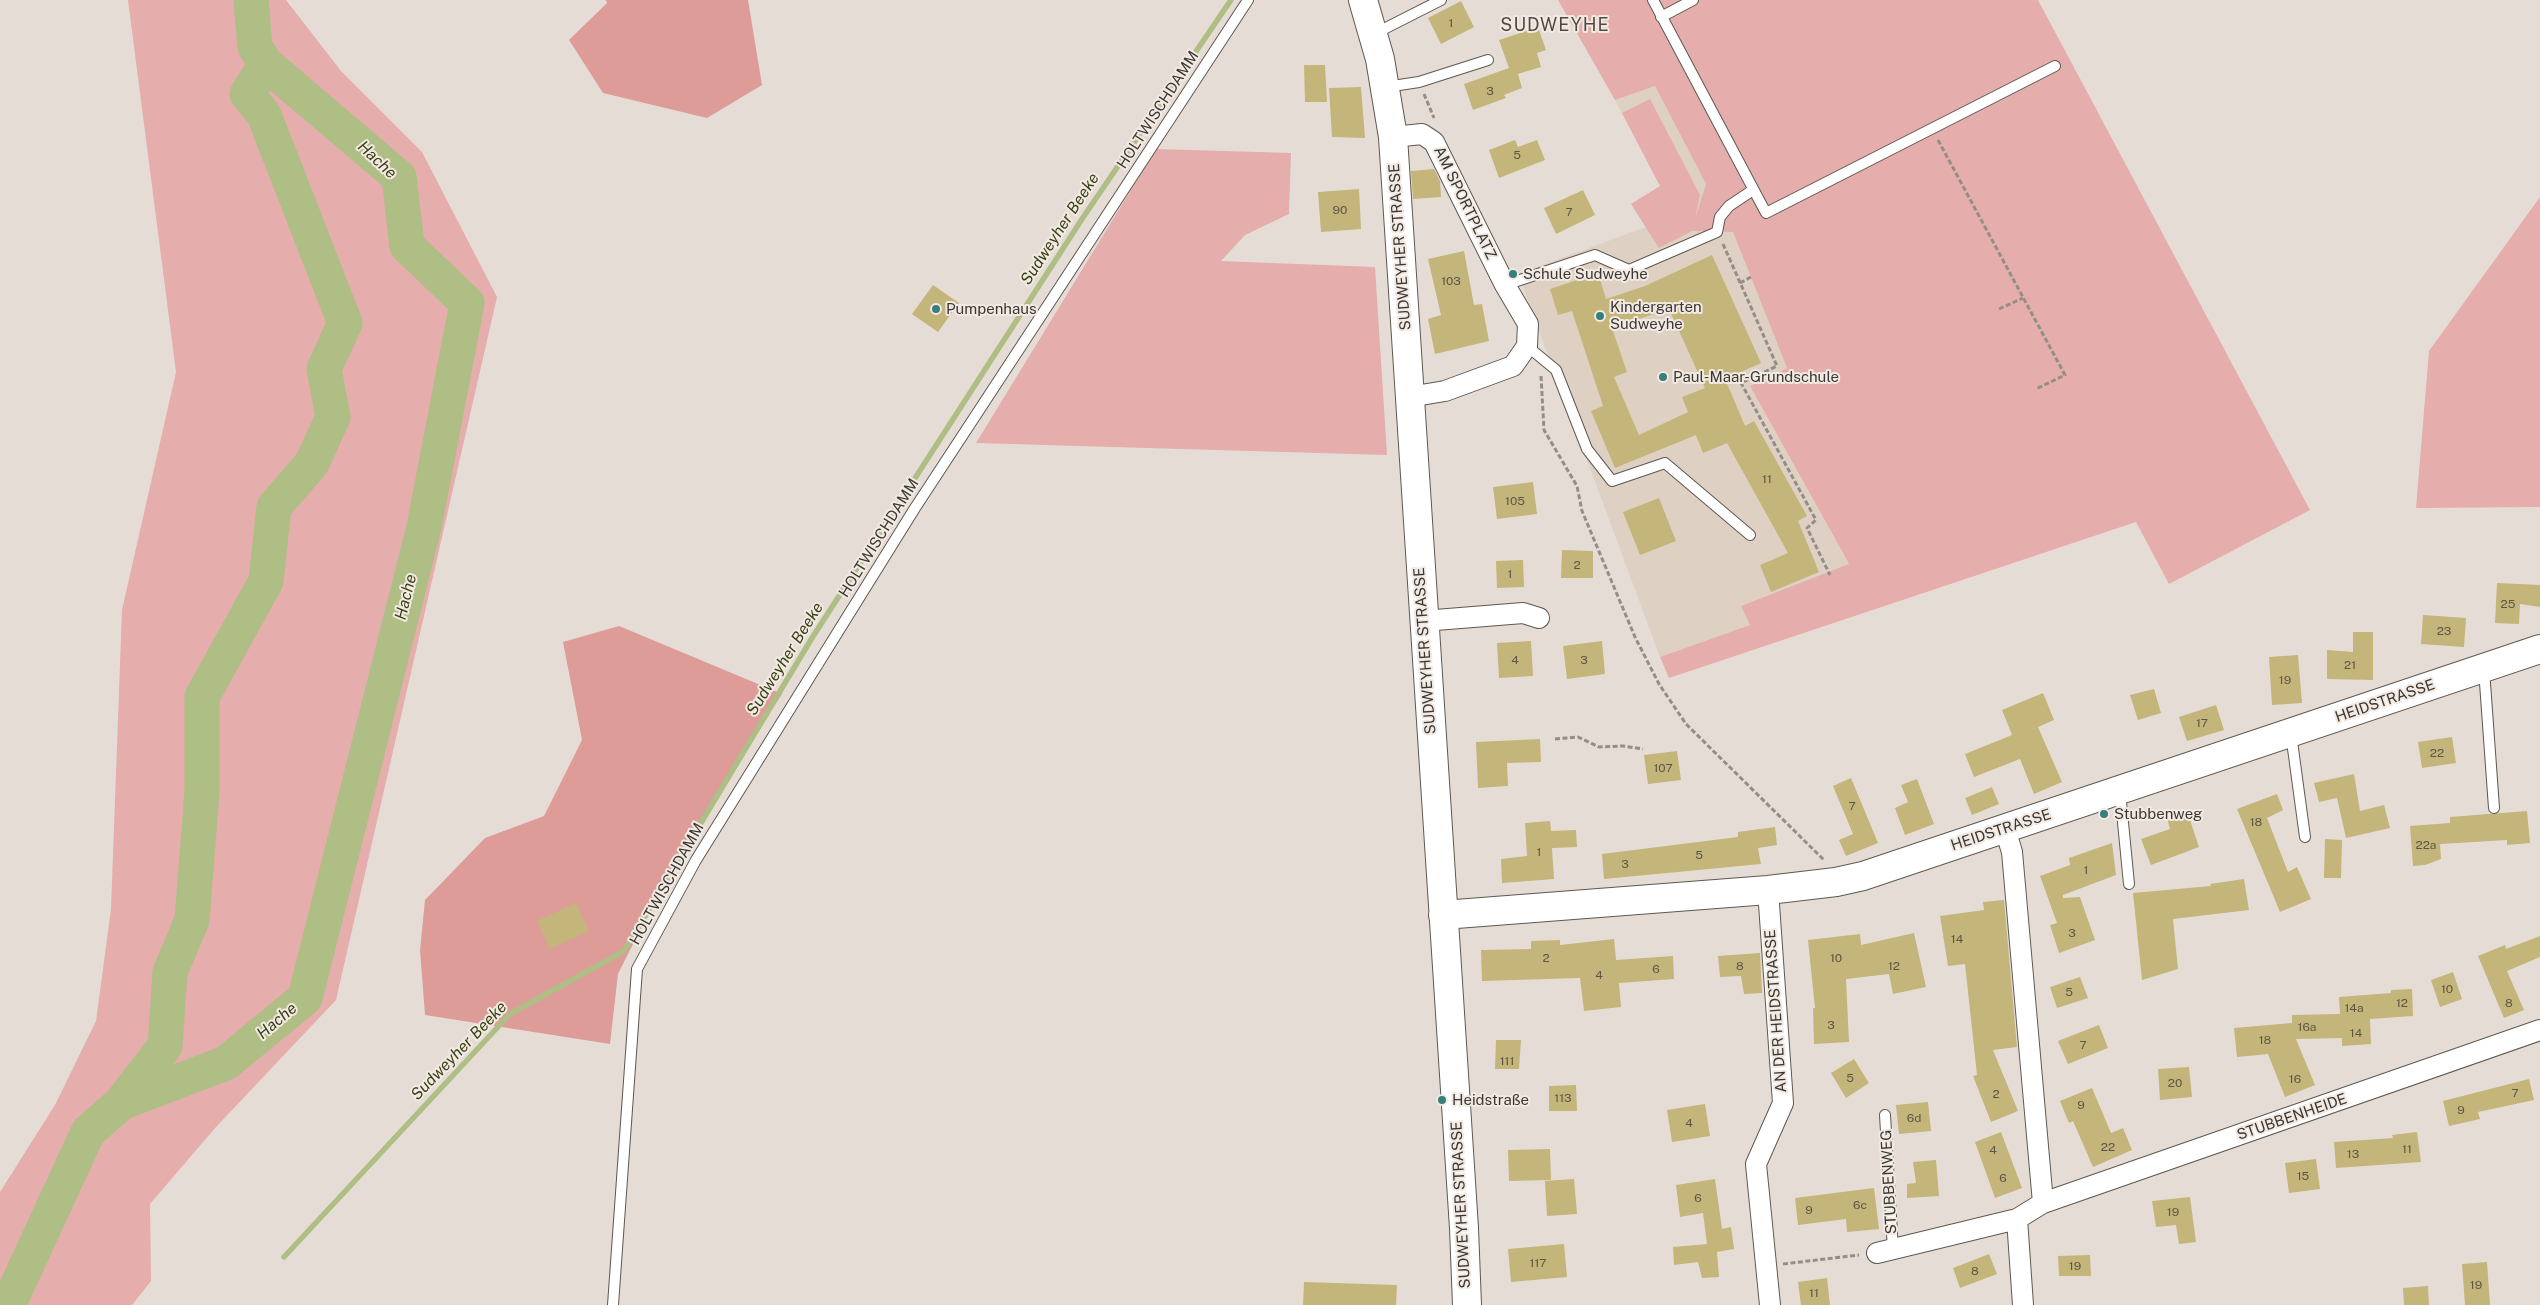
<!DOCTYPE html>
<meta charset="utf-8">
<style>
body{margin:0}
canvas{display:block;background:#e5ddd5}
</style>
<canvas width="2540" height="1305"></canvas>
<script>
const context = document.querySelector('canvas').getContext('2d');
context.lineJoin = 'round';
function paint(path, color) {
  context.fillStyle = color;
  context.fill(path, 'evenodd');
}
function toPath(rows) {
  const path = new Path2D();
  for (const r of rows) {
    path.moveTo(r[0], r[1]);
    for (let i = 2; i < r.length; i += 2) path.lineTo(r[i], r[i + 1]);
  }
  return path;
}
function strokePath(path, color, width, dash) {
  context.strokeStyle = color;
  context.lineWidth = width;
  context.lineCap = dash ? 'butt' : 'round';
  context.setLineDash(dash || []);
  context.stroke(path);
}
function write(font, color, halo, rows, align = 'center') {
  context.font = font + ' "Public Sans",sans-serif';
  context.lineWidth = 4;
  context.setLineDash([]);
  context.textBaseline = 'middle';
  context.strokeStyle = halo;
  context.fillStyle = color;
  for (const [text, x, y, turn = 0] of rows) {
    context.save();
    context.translate(x, y);
    context.rotate((+turn || 0) * Math.PI / 180);
    context.textAlign = isNaN(turn) ? turn : align;
    if (halo) context.strokeText(text, 0, 0);
    context.fillText(text, 0, 0);
    context.restore();
  }
}
const built = toPath([
 [1655,86,1706,184,1692,231,1733,232,1787,368,1750,386,1849,565,1741,606,1750,625,1660,657,1518,274,1646,227,1631,204,1660,186,1615,100]
]);
const green = toPath([
 [128,0,286,0,341,71,422,152,497,297,336,1000,216,1127,150,1204,151,1281,132,1305,0,1305,0,1192,55,1105,96,1021,111,909,122,610,176,372],
 [1558,0,2038,0,2310,510,2169,584,2136,522,1669,678,1660,657,1750,625,1741,606,1849,564,1750,386,1787,368,1733,232,1692,231,1659,248,1631,204,1660,186,1622,113,1650,99,1700,195,1695,219,1706,184,1655,86,1615,100],
 [1156,149,1291,153,1289,214,1245,235,1221,261,1375,267,1387,455,976,443],
 [2540,197,2540,507,2416,508,2429,351]
]);
const forest = toPath([
 [606,0,748,0,762,85,707,118,603,93,569,40,607,3],
 [619,626,782,694,673,864,618,974,610,1044,425,1015,420,950,425,900,485,838,544,816,582,740,563,642]
]);
const stream = toPath([
 [284,1257,510,1014,624,951,812,638,1082,219,1231,0]
]);
const river = toPath([
 [121,1103,165,1046,170,972,192,920,202,792,202,697,266,581,274,507,312,463,333,417,324,369,345,323,264,115,247,94,266,64],
 [5,1305,11,1299,88,1132,121,1103,226,1063,305,998,424,527,467,303,407,246,399,177,266,64,255,47,251,0]
]);
const building = toPath([
 [1461,1,1474,27,1441,44,1428,18],
 [1538,27,1546,50,1537,53,1541,67,1518,74,1522,88,1504,95,1506,98,1473,110,1464,84,1509,68,1499,40],
 [1304,65,1325,65,1327,102,1305,102],
 [1361,87,1365,138,1332,137,1329,88],
 [1515,140,1518,147,1537,140,1545,160,1499,178,1489,150],
 [1434,169,1440,181,1441,197,1413,199,1411,171],
 [1359,189,1361,229,1321,232,1318,192],
 [1583,190,1595,215,1556,234,1544,208],
 [1464,251,1474,305,1482,304,1489,341,1435,354,1428,319,1441,315,1428,259],
 [1712,255,1761,363,1725,379,1745,426,1754,421,1807,516,1798,521,1819,572,1771,592,1760,565,1788,553,1727,443,1703,453,1696,435,1615,468,1591,411,1603,406,1572,311,1558,315,1550,289,1598,273,1606,299,1645,286],
 [1669,309,1705,388,1682,397,1688,412,1639,435,1614,377,1627,372,1612,328],
 [933,285,959,303,938,332,912,314],
 [1533,482,1537,514,1497,519,1493,487],
 [1659,498,1676,541,1640,555,1623,512],
 [1562,550,1593,551,1593,578,1561,578],
 [1523,560,1524,587,1497,588,1496,561],
 [2497,583,2540,585,2540,607,2520,604,2519,624,2495,623],
 [2423,615,2466,618,2464,647,2421,644],
 [2353,632,2373,632,2373,680,2327,679,2327,650,2353,652],
 [1531,641,1533,676,1499,678,1497,643],
 [1602,641,1605,674,1567,679,1563,646],
 [2298,655,2302,703,2272,705,2269,657],
 [2154,689,2161,713,2138,720,2130,695],
 [2043,693,2054,720,2038,727,2062,782,2034,794,2020,759,1974,777,1965,754,2012,735,2002,710],
 [2216,705,2224,730,2187,741,2179,717],
 [2452,737,2456,763,2422,768,2418,742],
 [1540,739,1541,762,1507,763,1508,786,1478,788,1476,742],
 [1677,751,1681,780,1648,784,1644,755],
 [2354,774,2360,811,2384,805,2390,828,2346,838,2337,798,2319,802,2314,783],
 [1851,778,1878,843,1846,856,1839,840,1853,834,1833,786],
 [1917,779,1934,824,1905,835,1895,808,1908,802,1901,785],
 [1992,787,1999,804,1972,815,1965,798],
 [2277,794,2283,810,2267,818,2288,872,2297,867,2311,899,2280,912,2237,809],
 [2187,811,2199,847,2151,865,2141,839,2170,829,2167,818],
 [2527,811,2530,843,2507,845,2507,840,2440,844,2441,859,2425,865,2413,866,2410,826,2450,823,2450,817],
 [1550,821,1551,831,1576,830,1577,847,1552,848,1554,879,1502,883,1501,859,1527,856,1525,823],
 [1775,827,1777,845,1758,848,1761,864,1604,879,1602,854,1738,837,1738,832],
 [2325,839,2342,840,2341,878,2324,878],
 [2112,843,2116,875,2063,895,2063,898,2080,897,2095,940,2059,953,2050,925,2057,923,2040,876,2070,865,2069,858],
 [2244,879,2249,910,2173,919,2178,969,2142,980,2133,893,2211,886,2210,884],
 [2004,900,2017,1047,1993,1050,2018,1111,1991,1122,1973,1076,1977,1075,1965,964,1948,966,1940,916,1984,910,1983,902],
 [576,903,589,931,550,949,537,921],
 [1914,933,1926,987,1893,994,1889,974,1846,979,1849,1042,1814,1044,1813,1008,1815,1008,1808,940,1860,934,1861,945],
 [2540,936,2540,957,2507,971,2524,1010,2504,1018,2478,956,2505,945,2506,949],
 [1614,939,1616,960,1673,956,1674,979,1619,983,1621,1007,1584,1011,1580,978,1482,981,1481,950,1531,949,1531,941,1560,940,1560,945],
 [1760,953,1762,993,1744,994,1741,976,1720,977,1718,956],
 [2453,972,2462,999,2440,1007,2431,980],
 [2080,977,2088,998,2057,1008,2050,987],
 [2412,989,2413,1016,2370,1019,2371,1044,2342,1046,2342,1038,2296,1039,2315,1085,2285,1097,2268,1054,2237,1057,2234,1028,2292,1023,2292,1015,2340,1014,2339,997,2391,993,2391,990],
 [2099,1025,2108,1048,2068,1064,2058,1041],
 [1496,1040,1521,1040,1519,1069,1495,1069],
 [1854,1059,1869,1083,1846,1098,1831,1073],
 [2189,1067,2192,1097,2160,1100,2158,1069],
 [2529,1079,2534,1100,2478,1112,2480,1119,2449,1126,2443,1101],
 [1576,1085,1577,1111,1549,1111,1549,1086],
 [2092,1088,2111,1133,2123,1128,2132,1150,2093,1167,2073,1121,2069,1123,2060,1101],
 [1928,1102,1931,1131,1899,1134,1896,1105],
 [1705,1104,1710,1136,1672,1142,1667,1110],
 [2001,1132,2022,1188,1995,1198,1975,1142],
 [2417,1132,2421,1162,2336,1168,2334,1142,2393,1138,2392,1135],
 [1550,1149,1551,1180,1509,1181,1508,1150],
 [2316,1159,2320,1189,2289,1193,2285,1163],
 [1936,1160,1939,1196,1907,1198,1907,1184,1916,1183,1913,1162],
 [1574,1179,1577,1214,1547,1216,1545,1181],
 [1715,1179,1722,1229,1731,1227,1734,1249,1717,1252,1719,1277,1702,1278,1698,1262,1674,1265,1673,1247,1707,1244,1703,1213,1680,1217,1676,1185],
 [1874,1188,1879,1229,1847,1232,1846,1219,1798,1225,1795,1198],
 [2190,1197,2196,1242,2179,1244,2176,1225,2156,1227,2152,1201],
 [1564,1244,1567,1277,1511,1282,1508,1249],
 [1989,1254,1997,1274,1960,1288,1953,1268],
 [2090,1255,2091,1276,2059,1276,2058,1256],
 [2487,1262,2490,1305,2465,1305,2462,1264],
 [1827,1278,1830,1305,1801,1305,1798,1282],
 [1304,1282,1397,1285,1396,1305,1303,1305],
 [2428,1286,2429,1305,2404,1305,2403,1288]
]);
const path = toPath([
 [1424,94,1434,118],
 [1938,140,2065,375,2036,389],
 [1723,244,1777,366,1741,383,1816,520,1807,528,1830,575],
 [1740,283,1751,277],
 [1999,309,2023,298],
 [1541,376,1544,430,1577,486,1582,511,1635,637,1659,684,1686,724,1824,860],
 [1555,739,1578,737,1599,747,1623,746,1643,749],
 [1783,1264,1859,1255]
]);
const lane = toPath([
 [1653,0,1766,213,2055,66],
 [1661,17,1693,0],
 [1374,34,1441,0],
 [1386,87,1419,82,1488,60],
 [1505,285,1595,255,1629,270,1717,232,1720,217,1729,206,1753,190],
 [1527,346,1556,370,1587,449,1612,481,1665,463,1750,535],
 [2484,669,2494,808],
 [2291,734,2305,837],
 [2120,792,2129,884],
 [1885,1115,1893,1250],
 [613,1305,637,969,696,860,915,508,1248,0]
]);
const street = toPath([
 [1393,137,1422,134,1434,142,1505,285,1528,324,1527,346,1513,366,1445,391,1409,397],
 [1423,621,1523,613,1539,618],
 [1768,890,1783,1103,1756,1164,1770,1305],
 [2043,1203,2540,1030],
 [2017,1219,2023,1305],
 [1877,1253,2017,1219,2043,1203,2012,852,2005,829]
]);
const secondary = toPath([
 [1363,0,1380,59,1393,137,1464,1228,1467,1305],
 [1443,915,1768,890,1836,882,1863,876,2540,649]
]);
const markers = [
 [1513,274,5,"#377f7e"],
 [936,309,5,"#377f7e"],
 [1600,316,5,"#377f7e"],
 [1663,377,5,"#377f7e"],
 [2104,814,5,"#377f7e"],
 [1442,1100,5,"#377f7e"]
];
const numberNames = [
 ["1",1451,23],
 ["3",1490,91],
 ["5",1517,155],
 ["90",1340,210],
 ["7",1569,212],
 ["103",1451,281],
 ["11",1767,479],
 ["105",1515,501],
 ["2",1577,565],
 ["1",1510,574],
 ["25",2508,604],
 ["23",2444,631],
 ["4",1515,660],
 ["3",1584,660],
 ["21",2350,665],
 ["19",2285,680],
 ["17",2202,723],
 ["22",2437,753],
 ["107",1663,768],
 ["7",1852,806],
 ["18",2256,822],
 ["22a",2426,845],
 ["1",1539,852],
 ["5",1699,855],
 ["3",1625,864],
 ["1",2086,870],
 ["3",2072,933],
 ["14",1957,939],
 ["2",1546,958],
 ["10",1836,958],
 ["8",1740,966],
 ["12",1894,966],
 ["6",1656,969],
 ["4",1599,975],
 ["10",2447,989],
 ["5",2069,992],
 ["12",2402,1003],
 ["8",2509,1003],
 ["14a",2354,1008],
 ["3",1831,1025],
 ["16a",2307,1027],
 ["14",2356,1033],
 ["18",2265,1040],
 ["7",2083,1045],
 ["111",1507,1061],
 ["5",1850,1078],
 ["16",2295,1079],
 ["20",2175,1083],
 ["7",2515,1093],
 ["2",1996,1094],
 ["113",1563,1098],
 ["9",2081,1105],
 ["9",2461,1110],
 ["6d",1914,1118],
 ["4",1689,1123],
 ["22",2108,1147],
 ["11",2407,1149],
 ["4",1993,1150],
 ["13",2353,1154],
 ["15",2303,1176],
 ["6",2003,1178],
 ["6",1698,1198],
 ["6c",1860,1205],
 ["9",1809,1210],
 ["19",2173,1212],
 ["117",1538,1263],
 ["19",2075,1266],
 ["8",1975,1271],
 ["19",2476,1285],
 ["11",1814,1293]
];
const streetNames = [
 ["HOLTWISCHDAMM",1158,110,-57],
 ["AM SPORTPLATZ",1465,203,64],
 ["SUDWEYHER STRASSE",1400,247,-94],
 ["HOLTWISCHDAMM",879,538,-58],
 ["SUDWEYHER STRASSE",1425,651,-94],
 ["HEIDSTRASSE",2385,701,-19],
 ["HEIDSTRASSE",2001,830,-18],
 ["HOLTWISCHDAMM",667,884,-61],
 ["AN DER HEIDSTRASSE",1776,1011,-94],
 ["STUBBENHEIDE",2292,1117,-19],
 ["STUBBENWEG",1889,1182,-93],
 ["SUDWEYHER STRASSE",1461,1205,-93]
];
const poiNames = [
 ["Schule Sudweyhe",1523,274],
 ["Kindergarten",1610,307],
 ["Sudweyhe",1610,324],
 ["Pumpenhaus",946,309],
 ["Paul-Maar-Grundschule",1673,377],
 ["Stubbenweg",2114,814],
 ["Heidstraße",1452,1100]
];
const waterNames = [
 ["Hache",377,160,43],
 ["Sudweyher Beeke",1060,229,-57],
 ["Hache",406,597,-76],
 ["Sudweyher Beeke",785,659,-58],
 ["Hache",277,1021,-40],
 ["Sudweyher Beeke",459,1051,-46]
];
const quarterNames = [
 ["SUDWEYHE",1555,25]
];
paint(built, '#ded1c3');
paint(green, '#e5adab');
paint(forest, '#de9c99');
strokePath(stream, '#aebe84', 5.5);
strokePath(river, '#aebe84', 35);
paint(building, '#c4b57a');
strokePath(lane, '#5e5851', 12);
strokePath(street, '#5e5851', 22);
strokePath(secondary, '#5e5851', 30);
strokePath(path, '#948e88', 3, [5, 2.5]);
strokePath(lane, '#fff', 10);
strokePath(street, '#fff', 20);
strokePath(secondary, '#fff', 28);
for (const [x, y, r, color] of markers) {
  const dot = new Path2D();
  dot.arc(x, y, r, 0, 2 * Math.PI);
  context.fillStyle = color;
  context.fill(dot);
  strokePath(dot, '#f2eae2', 2);
}
write('12px', '#5c5646', null, numberNames);
write('15px', '#3a3734', '#f2eae2', streetNames);
write('15px', '#3a3734', '#f2eae2', poiNames, 'left');
write('italic 16px', '#384116', '#f2eae2', waterNames);
context.letterSpacing = '1px';
write('18px', '#504942', '#f2eae2', quarterNames);
context.letterSpacing = '0px';
</script>
